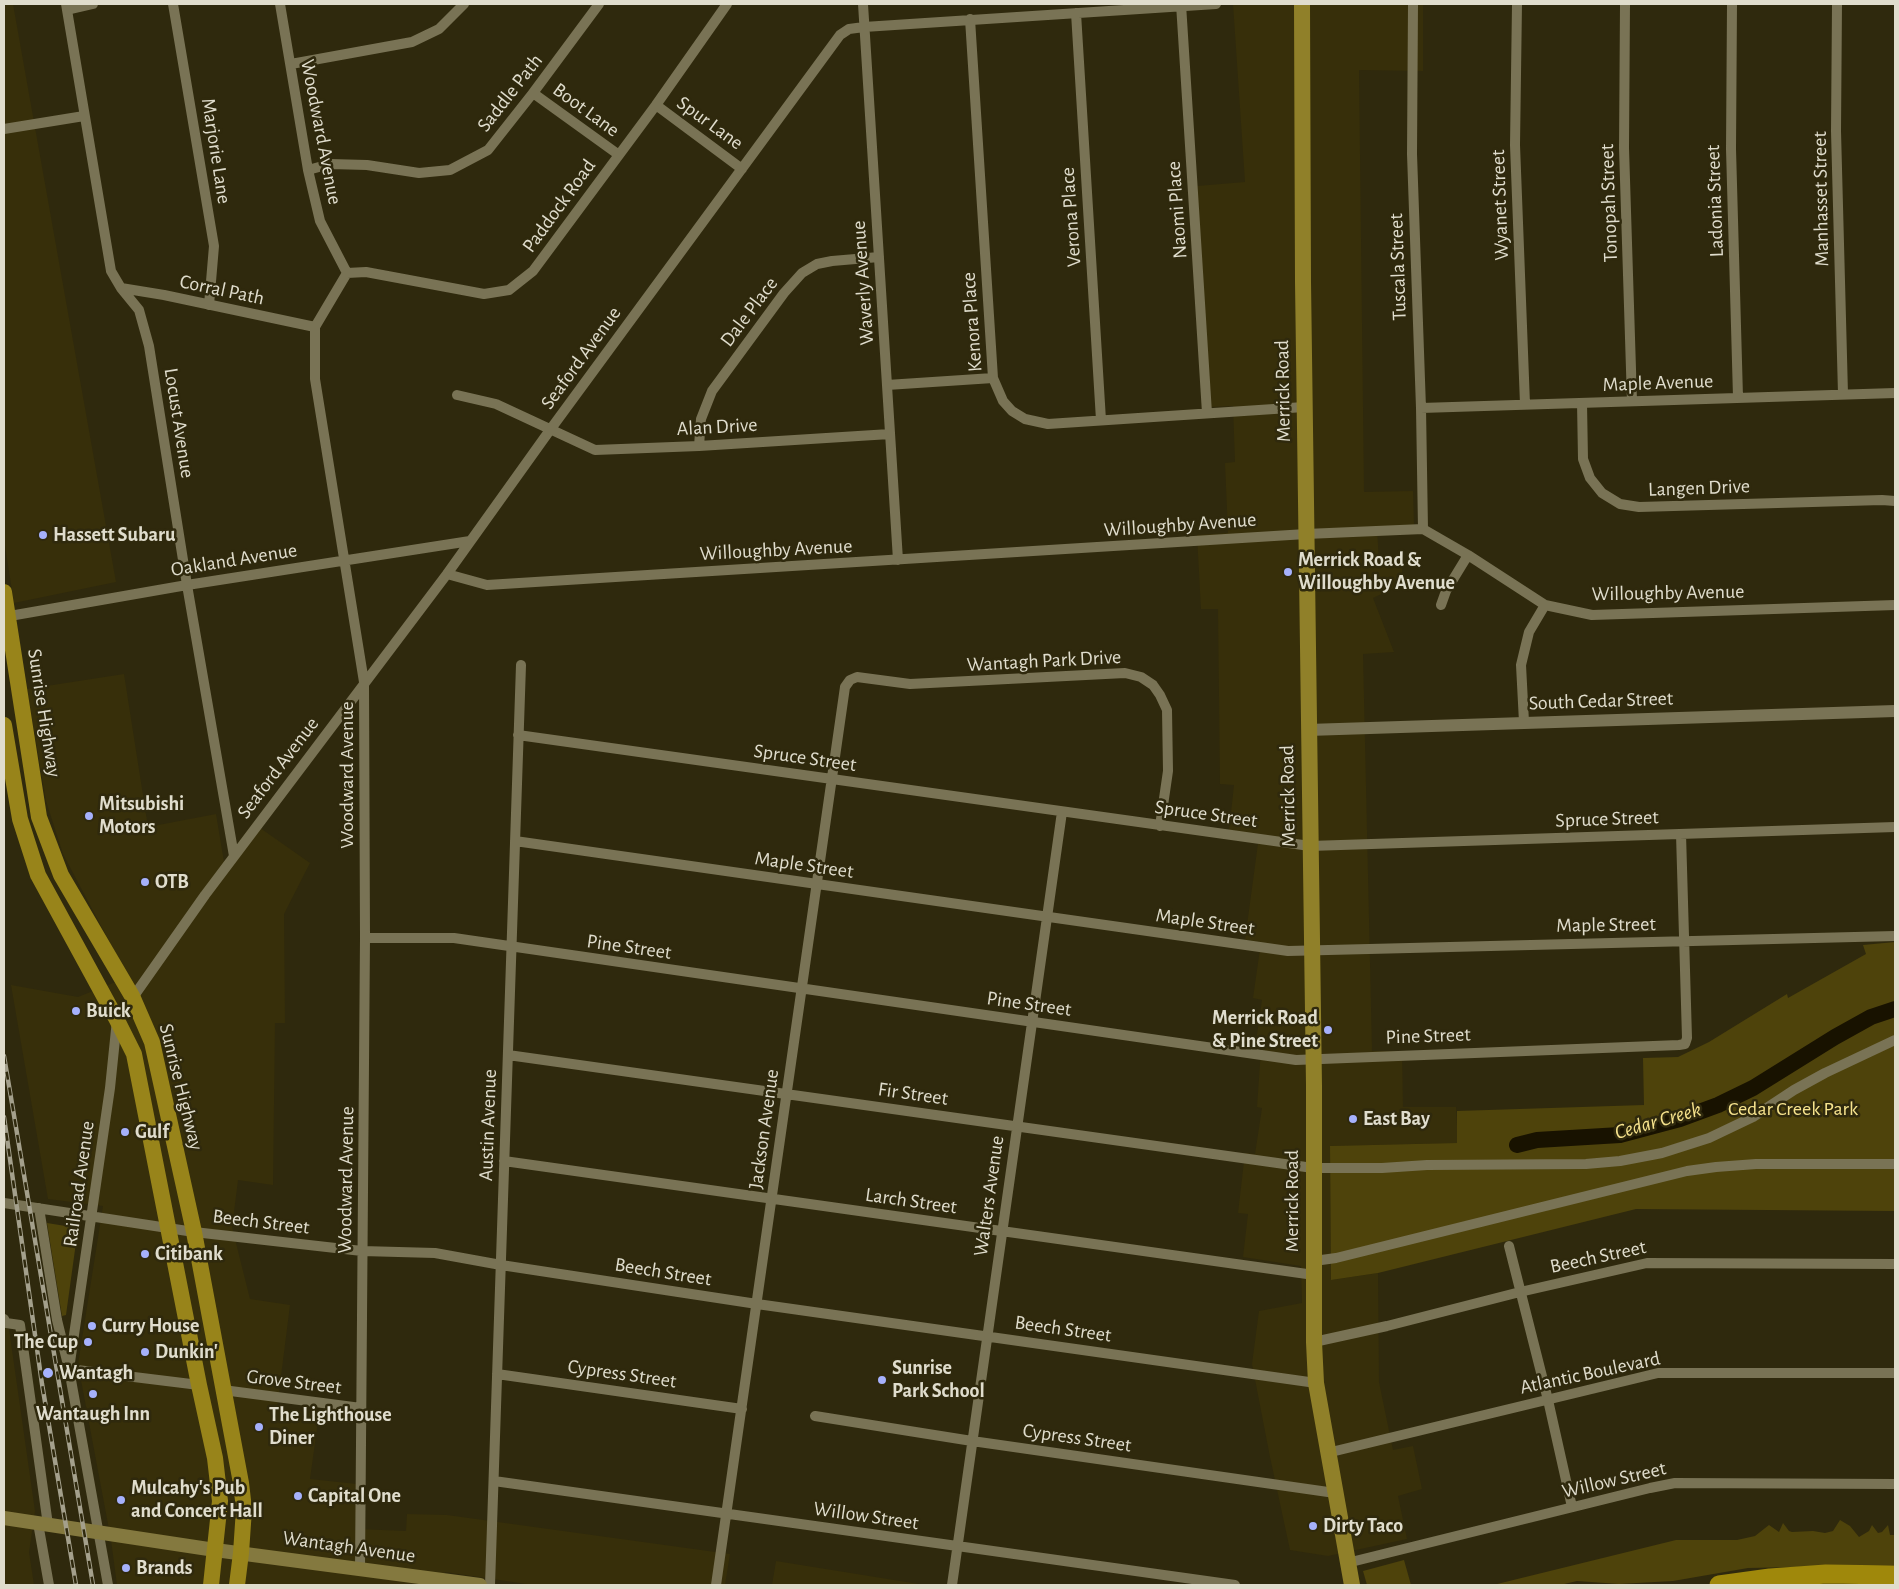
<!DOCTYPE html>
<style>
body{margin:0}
#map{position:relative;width:1899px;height:1589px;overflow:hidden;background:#2f290d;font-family:"Alegreya Sans",sans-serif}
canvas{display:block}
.frame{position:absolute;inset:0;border:5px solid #e0ddcd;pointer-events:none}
</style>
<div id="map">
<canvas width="1899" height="1589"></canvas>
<div class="frame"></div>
</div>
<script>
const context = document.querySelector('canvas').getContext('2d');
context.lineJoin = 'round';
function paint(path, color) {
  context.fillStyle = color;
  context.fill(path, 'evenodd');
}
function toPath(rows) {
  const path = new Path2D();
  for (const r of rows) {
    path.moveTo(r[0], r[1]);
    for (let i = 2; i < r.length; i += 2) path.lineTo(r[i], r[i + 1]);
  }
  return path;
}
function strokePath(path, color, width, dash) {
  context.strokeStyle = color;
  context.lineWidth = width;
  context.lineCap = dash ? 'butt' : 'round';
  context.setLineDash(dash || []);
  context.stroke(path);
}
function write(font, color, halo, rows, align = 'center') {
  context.font = font + ' "Alegreya Sans",sans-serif';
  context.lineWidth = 5;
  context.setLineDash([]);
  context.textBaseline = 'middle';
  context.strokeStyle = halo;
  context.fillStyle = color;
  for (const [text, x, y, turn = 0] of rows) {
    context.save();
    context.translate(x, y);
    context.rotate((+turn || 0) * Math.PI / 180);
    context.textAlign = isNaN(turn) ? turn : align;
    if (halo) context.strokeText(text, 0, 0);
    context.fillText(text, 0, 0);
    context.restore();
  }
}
const built = toPath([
 [4,4,13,4,116,582,14,603,4,540],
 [1233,4,1423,4,1423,71,1359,70,1364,492,1413,491,1414,525,1377,527,1379,564,1402,563,1402,584,1373,598,1394,652,1363,654,1372,1051,1402,1051,1403,1107,1456,1107,1458,1143,1330,1146,1331,1280,1378,1273,1379,1382,1393,1450,1413,1446,1422,1489,1398,1496,1407,1539,1328,1556,1290,1550,1270,1457,1252,1364,1259,1311,1302,1303,1301,1266,1243,1257,1248,1214,1238,1213,1245,1153,1255,1154,1262,1108,1257,1107,1261,1049,1255,1048,1262,1000,1253,998,1261,942,1245,940,1259,836,1229,831,1234,785,1220,784,1218,609,1201,609,1197,535,1228,533,1225,463,1235,462,1233,406,1209,407,1197,186,1245,182],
 [124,674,148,827,216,814,224,862,253,823,310,863,284,914,285,1023,275,1023,273,1185,238,1180,232,1227,250,1299,290,1305,277,1408,319,1414,310,1479,357,1484,357,1529,406,1531,407,1514,447,1515,730,1554,725,1585,533,1585,445,1572,443,1585,117,1585,111,1540,78,1364,103,1206,48,1199,11,985,78,997,128,977,63,854,46,801,27,689],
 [4,1328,9,1329,35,1511,29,1552,34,1585,4,1585],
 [776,1561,925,1585,772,1585]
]);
const green = toPath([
 [1895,942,1895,1211,1636,1209,1378,1273,1331,1280,1330,1146,1457,1143,1457,1111,1644,1105,1643,1058,1678,1057,1709,1042,1787,994,1788,998,1866,954,1863,945],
 [47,1223,78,1228,66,1315,62,1316],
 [1840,1520,1850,1526,1859,1537,1869,1531,1872,1525,1878,1533,1882,1532,1888,1525,1890,1535,1895,1535,1895,1565,1748,1568,1673,1581,1619,1584,1577,1581,1560,1585,1493,1585,1676,1540,1737,1540,1755,1536,1769,1525,1779,1532,1783,1523,1789,1531,1792,1532,1813,1531,1825,1533,1833,1531],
 [1404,1560,1411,1585,1367,1585,1363,1571]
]);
const river = toPath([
 [1517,1145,1537,1140,1620,1135,1680,1119,1718,1105,1753,1088,1835,1037,1871,1017,1895,1009]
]);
const minor = toPath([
 [66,4,111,271,121,288,139,310,149,346,187,585,234,856],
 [173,4,214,246,209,305],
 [280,4,308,170,320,221,347,273,315,327,315,379,364,682,365,938,360,1569],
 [863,4,898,560],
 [1181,4,1207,413],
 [1413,4,1412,154,1421,408,1423,529],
 [1517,4,1515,145,1525,404],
 [1625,4,1624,148,1632,401],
 [1732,4,1731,149,1738,397],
 [1837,4,1836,131,1843,394],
 [67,10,93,4],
 [1076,13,1101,420],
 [970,19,993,378,1003,401,1012,411,1025,419,1048,424,1304,407],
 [291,64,412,42,439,29,464,4],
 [533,93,619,155],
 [656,105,742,169],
 [4,129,84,116],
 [308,170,330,164,367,165,419,173,450,170,488,150,533,93,599,4],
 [347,273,366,272,484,294,509,290,533,271,656,105,727,4],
 [121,288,164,295,315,327],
 [887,385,993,378],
 [457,395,496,404,595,450,699,446,890,434],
 [1582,403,1583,459,1590,478,1602,493,1620,504,1639,507,1882,500,1895,501],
 [1421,408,1895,393],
 [699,446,701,419,712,391,784,293,802,273,817,264,832,261,879,257],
 [447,574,487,585,1306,534,1423,529,1468,555,1545,605,1592,615,1895,605],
 [1441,605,1446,591,1468,555],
 [4,617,187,585,470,541],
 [1524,722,1521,665,1529,632,1545,605],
 [518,735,1310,846,1895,827],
 [515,841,1288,951,1895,936],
 [365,938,454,938,1296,1060,1679,1045,1685,1044,1687,1038,1681,834],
 [508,1055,1313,1168,1382,1168,1427,1165,1586,1164,1620,1161,1662,1153,1709,1138,1753,1117,1794,1090,1825,1073,1895,1040],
 [504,1161,1314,1275],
 [4,1203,194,1232,362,1251,435,1253,501,1265,757,1304,1316,1383],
 [39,1208,57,1320,69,1369,108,1585],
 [1509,1246,1548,1400,1572,1507],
 [1314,1261,1336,1258,1687,1171,1716,1167,1756,1164,1895,1164],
 [4,1319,6,1323,20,1325,48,1525],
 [1314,1342,1387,1326,1520,1292,1647,1263,1895,1264],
 [497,1374,742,1409],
 [199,1385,69,1369,110,1088,117,1020,205,895,447,574,550,430,840,35,849,29,864,27,1216,4],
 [223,1390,361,1408],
 [815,1416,972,1441,1335,1493],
 [1327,1453,1658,1373,1895,1373],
 [494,1481,1235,1585],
 [38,1523,49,1585],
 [1347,1563,1650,1488,1675,1483,1895,1484],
 [490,1585,521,665],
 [716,1585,845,687,850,680,857,677,910,684,1125,673,1141,677,1153,685,1160,695,1167,710,1168,771,1160,826],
 [952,1585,1062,812]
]);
const tertiary = toPath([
 [1308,730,1895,711]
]);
const secondary = toPath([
 [4,1518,215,1550,480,1585]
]);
const primary = toPath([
 [1302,4,1303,282,1314,1085,1314,1342,1316,1383,1352,1585]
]);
const trunk = toPath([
 [4,592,39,817,61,875,132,996,152,1042,194,1232,241,1483,244,1509,241,1553,237,1585],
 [4,725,20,819,38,875,117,1020,134,1054,199,1385,215,1458,220,1501,211,1585]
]);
const motorway = toPath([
 [1719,1585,1770,1578,1826,1574,1895,1575]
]);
const rail = toPath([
 [4,1056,93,1585],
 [4,1117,42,1384,76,1585]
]);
const markers = [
 [43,535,5,"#a6b1fc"],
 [1288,572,5,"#a6b1fc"],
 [89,816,5,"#a6b1fc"],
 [145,882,5,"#a6b1fc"],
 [76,1011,5,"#a6b1fc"],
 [1328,1030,5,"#a6b1fc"],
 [1353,1119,5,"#a6b1fc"],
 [125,1132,5,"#a6b1fc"],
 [145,1254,5,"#a6b1fc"],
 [92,1326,5,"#a6b1fc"],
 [88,1342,5,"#a6b1fc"],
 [145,1352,5,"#a6b1fc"],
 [48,1373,6,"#a6b1fc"],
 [882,1380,5,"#a6b1fc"],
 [93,1394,5,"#a6b1fc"],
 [259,1427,5,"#a6b1fc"],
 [298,1496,5,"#a6b1fc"],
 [121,1500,5,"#a6b1fc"],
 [1313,1526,5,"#a6b1fc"],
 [126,1568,5,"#a6b1fc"]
];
const streetNames = [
 ["Saddle Path",510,93,-52],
 ["Boot Lane",586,110,36],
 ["Spur Lane",710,123,36],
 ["Woodward Avenue",321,132,79],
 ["Marjorie Lane",216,151,81],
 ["Manhasset Street",1821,199,-91],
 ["Ladonia Street",1715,201,-92],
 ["Tonopah Street",1609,203,-92],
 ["Wyanet Street",1500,205,-92],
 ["Paddock Road",559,206,-54],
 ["Naomi Place",1177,210,-94],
 ["Verona Place",1071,217,-94],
 ["Tuscala Street",1398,267,-92],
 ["Waverly Avenue",863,283,-94],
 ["Corral Path",222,290,12],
 ["Dale Place",749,312,-53],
 ["Kenora Place",972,322,-94],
 ["Seaford Avenue",581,358,-54],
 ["Maple Avenue",1658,383,-2],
 ["Merrick Road",1283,391,-91],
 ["Locust Avenue",179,423,81],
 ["Alan Drive",717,427,-3],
 ["Langen Drive",1699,488,-2],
 ["Willoughby Avenue",1180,525,-4],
 ["Willoughby Avenue",776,550,-3],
 ["Oakland Avenue",234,560,-9],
 ["Willoughby Avenue",1668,593,-1],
 ["Wantagh Park Drive",1044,661,-3],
 ["South Cedar Street",1601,701,-2],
 ["Sunrise Highway",44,713,81],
 ["Spruce Street",805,758,8],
 ["Seaford Avenue",278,768,-53],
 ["Woodward Avenue",347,775,-90],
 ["Merrick Road",1288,796,-91],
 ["Spruce Street",1206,814,8],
 ["Spruce Street",1607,819,-2],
 ["Maple Street",804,865,8],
 ["Maple Street",1205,922,8],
 ["Maple Street",1606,925,-1],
 ["Pine Street",629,947,8],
 ["Pine Street",1029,1004,8],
 ["Pine Street",1428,1036,-2],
 ["Sunrise Highway",181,1087,76],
 ["Fir Street",913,1094,8],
 ["Austin Avenue",488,1125,-88],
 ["Jackson Avenue",764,1129,-82],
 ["Woodward Avenue",346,1180,-89],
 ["Railroad Avenue",79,1184,-82],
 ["Walters Avenue",989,1196,-82],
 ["Larch Street",911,1201,8],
 ["Merrick Road",1292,1201,-90],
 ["Beech Street",261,1222,7],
 ["Beech Street",1598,1257,-12],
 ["Beech Street",663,1272,9],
 ["Beech Street",1063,1329,8],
 ["Atlantic Boulevard",1590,1373,-12],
 ["Cypress Street",622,1374,8],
 ["Grove Street",294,1382,7],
 ["Cypress Street",1077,1438,8],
 ["Willow Street",1614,1480,-13],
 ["Willow Street",866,1516,8],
 ["Wantagh Avenue",349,1547,8]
];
const poiNames = [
 ["Hassett Subaru",53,535],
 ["Merrick Road &",1298,560],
 ["Willoughby Avenue",1298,583],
 ["Mitsubishi",99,804],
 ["Motors",99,827],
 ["OTB",155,882],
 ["Buick",86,1011],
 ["Merrick Road",1318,1018,"right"],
 ["& Pine Street",1318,1041,"right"],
 ["East Bay",1363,1119],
 ["Gulf",135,1132],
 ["Citibank",155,1254],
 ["Curry House",102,1326],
 ["The Cup",78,1342,"right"],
 ["Dunkin'",155,1352],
 ["Sunrise",892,1368],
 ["Park School",892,1391],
 ["Wantagh",59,1373],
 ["Wantaugh Inn",93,1414,"center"],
 ["The Lighthouse",269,1415],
 ["Diner",269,1438],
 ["Mulcahy's Pub",131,1488],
 ["and Concert Hall",131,1511],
 ["Capital One",308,1496],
 ["Dirty Taco",1323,1526],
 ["Brands",136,1568]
];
const parkNames = [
 ["Cedar Creek Park",1793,1109]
];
const waterNames = [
 ["Cedar Creek",1658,1121,-16]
];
paint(built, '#372f0a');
paint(green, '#4e430b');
strokePath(river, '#181200', 16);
strokePath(minor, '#797355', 10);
strokePath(tertiary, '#797355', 12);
strokePath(secondary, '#84793f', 14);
strokePath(primary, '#908029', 16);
strokePath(trunk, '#98841a', 16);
strokePath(motorway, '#9f880b', 19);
strokePath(rail, '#a4a08c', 4.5);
strokePath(rail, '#2f290d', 2.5, [8]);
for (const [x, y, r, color] of markers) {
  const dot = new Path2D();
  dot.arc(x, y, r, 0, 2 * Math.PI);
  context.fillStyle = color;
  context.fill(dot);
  strokePath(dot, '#2f290d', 2);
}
write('20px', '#e0ddcd', '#2f290d', streetNames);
write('bold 20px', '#e0ddcd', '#2f290d', poiNames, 'left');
write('20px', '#f7e48e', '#2f290d', parkNames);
write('italic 21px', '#f6e28c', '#2f290d', waterNames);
</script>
